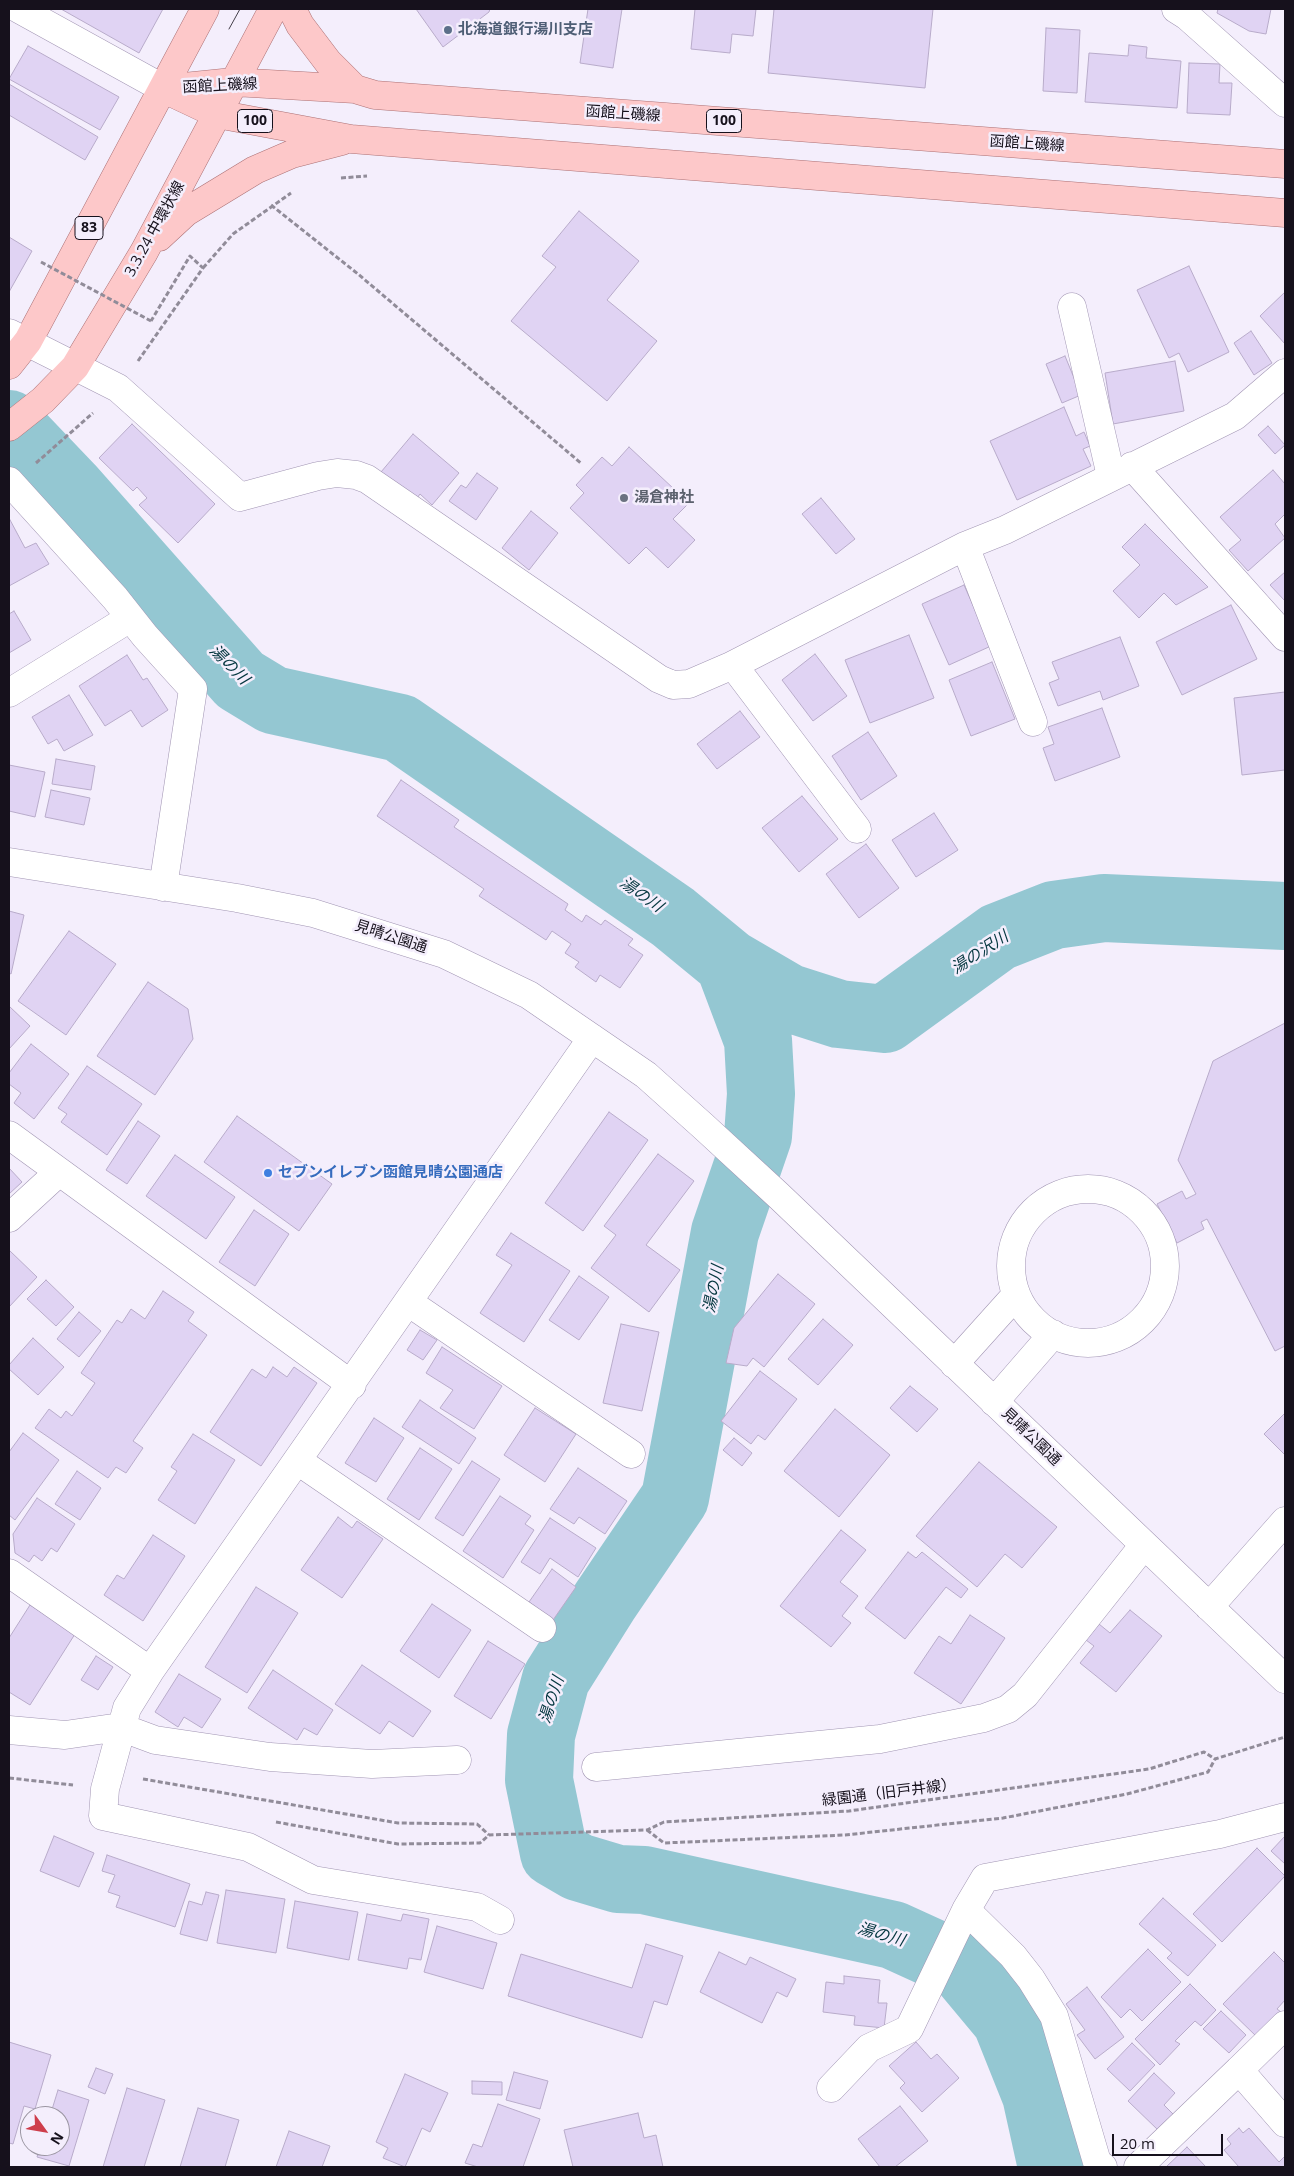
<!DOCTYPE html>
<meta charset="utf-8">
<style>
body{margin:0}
#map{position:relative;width:1294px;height:2176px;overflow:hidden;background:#f4eefc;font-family:"Open Sans",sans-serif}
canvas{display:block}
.frame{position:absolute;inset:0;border:10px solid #16111c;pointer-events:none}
.north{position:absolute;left:20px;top:2106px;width:50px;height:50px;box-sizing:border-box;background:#f4eefc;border:1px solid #9b96a2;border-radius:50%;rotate:122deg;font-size:14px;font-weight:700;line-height:20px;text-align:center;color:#16111c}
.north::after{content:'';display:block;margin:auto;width:18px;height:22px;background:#ce3e4c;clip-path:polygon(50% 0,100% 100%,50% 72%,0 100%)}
.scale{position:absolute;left:1112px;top:2134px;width:111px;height:22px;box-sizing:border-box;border:2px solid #16111c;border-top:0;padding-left:6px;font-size:15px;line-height:18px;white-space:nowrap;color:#16111c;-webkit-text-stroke:4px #f4eefc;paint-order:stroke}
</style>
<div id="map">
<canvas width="1294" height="2176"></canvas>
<div class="frame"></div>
<div class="north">N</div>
<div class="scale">20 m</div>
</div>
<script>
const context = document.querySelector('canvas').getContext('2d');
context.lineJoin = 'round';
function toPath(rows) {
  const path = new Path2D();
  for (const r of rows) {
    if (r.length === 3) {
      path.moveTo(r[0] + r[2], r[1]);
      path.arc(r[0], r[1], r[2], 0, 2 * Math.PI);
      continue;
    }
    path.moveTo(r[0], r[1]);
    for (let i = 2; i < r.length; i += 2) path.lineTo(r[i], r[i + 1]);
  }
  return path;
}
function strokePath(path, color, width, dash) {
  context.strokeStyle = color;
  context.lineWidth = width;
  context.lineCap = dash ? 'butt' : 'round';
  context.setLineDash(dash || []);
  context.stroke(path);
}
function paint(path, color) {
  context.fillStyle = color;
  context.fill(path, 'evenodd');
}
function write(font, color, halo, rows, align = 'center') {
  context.font = font + ' "Open Sans","Noto Sans JP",sans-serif';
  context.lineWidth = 5;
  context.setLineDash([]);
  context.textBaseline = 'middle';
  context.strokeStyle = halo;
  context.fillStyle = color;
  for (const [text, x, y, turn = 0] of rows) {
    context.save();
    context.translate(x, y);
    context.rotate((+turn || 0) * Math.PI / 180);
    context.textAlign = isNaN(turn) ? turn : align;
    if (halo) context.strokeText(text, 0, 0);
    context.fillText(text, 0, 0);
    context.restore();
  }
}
const river = toPath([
 [9,424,72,490,240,680,273,700,400,728,673,917,729,963,758,1040,761,1094,758,1136,725,1232,675,1498,605,1601,556,1679,541,1735,539,1780,554,1853,578,1867,618,1879,644,1880,893,1935,961,1966,1006,2020,1036,2095,1052,2167],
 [729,963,789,998,839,1014,885,1019,998,937,1054,915,1104,908,1285,916]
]);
const building = toPath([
 [61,9,163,9,139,53,61,9],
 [416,9,490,9,489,12,443,47,416,9],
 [588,9,622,9,613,68,580,63,588,9],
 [695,9,756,9,753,36,732,34,730,53,691,49,695,9],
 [774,9,933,9,925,88,768,73,774,9],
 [1218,9,1271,9,1266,34,1249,31,1217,13,1218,9],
 [1046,28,1080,30,1077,93,1043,91,1046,28],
 [1129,45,1147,47,1146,58,1181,61,1177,108,1085,102,1089,53,1128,56,1129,45],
 [28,46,119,97,100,130,9,79,28,46],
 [1189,63,1220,64,1219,83,1232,83,1230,115,1187,113,1189,63],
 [9,84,98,137,85,160,9,115,9,84],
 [579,211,639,261,607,300,657,341,607,401,511,321,556,267,542,256,579,211],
 [9,237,32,251,9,292,9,237],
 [1189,266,1229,352,1188,372,1179,353,1169,358,1137,290,1189,266],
 [1285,292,1285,344,1260,316,1285,292],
 [1251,331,1272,363,1254,375,1234,343,1251,331],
 [1065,356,1081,395,1062,403,1046,364,1065,356],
 [1175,361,1184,411,1113,424,1105,373,1175,361],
 [1064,407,1076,436,1084,432,1090,446,1083,449,1091,466,1017,500,990,441,1064,407],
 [132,424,215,504,178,543,139,505,147,498,137,487,133,491,99,458,132,424],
 [1268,426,1285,445,1275,454,1258,435,1268,426],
 [413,434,459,473,432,505,420,494,415,501,381,472,413,434],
 [629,447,689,503,673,519,695,540,668,568,646,547,629,564,570,508,584,493,576,485,602,457,612,466,629,447],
 [1273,470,1285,484,1285,514,1275,524,1285,538,1248,571,1229,550,1241,540,1220,517,1273,470],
 [477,473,498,488,476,520,449,501,461,485,466,488,477,473],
 [821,498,855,539,836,554,802,514,821,498],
 [531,511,558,533,529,570,502,548,531,511],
 [9,518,25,548,36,543,49,564,9,586,9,518],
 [1145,524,1208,587,1176,605,1164,593,1139,618,1113,591,1140,565,1122,547,1145,524],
 [1285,572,1285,601,1270,585,1285,572],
 [964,585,991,646,949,665,922,604,964,585],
 [1231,605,1257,659,1182,695,1156,642,1231,605],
 [14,611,31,640,9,653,9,614,14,611],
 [909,635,934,698,870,723,845,660,909,635],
 [1120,637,1139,686,1103,700,1100,691,1058,706,1049,683,1059,679,1052,662,1120,637],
 [815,654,847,696,813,721,782,680,815,654],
 [127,655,143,680,147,678,168,710,142,727,131,710,105,726,79,686,127,655],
 [992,662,1015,719,971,736,949,680,992,662],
 [1285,692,1285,770,1242,775,1234,698,1285,692],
 [69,695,93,735,64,751,57,739,48,744,32,717,69,695],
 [1102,708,1120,757,1055,781,1043,748,1054,744,1048,727,1102,708],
 [740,711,760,737,717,769,697,744,740,711],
 [868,732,897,776,861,800,832,756,868,732],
 [56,759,95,766,91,790,52,784,56,759],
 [9,765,45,772,35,817,9,811,9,765],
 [401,780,459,820,454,827,568,904,565,910,582,922,586,915,601,925,605,920,633,939,628,945,643,955,620,988,600,975,596,982,575,967,579,962,565,953,571,944,552,931,546,940,479,896,484,889,377,816,401,780],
 [51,790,90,798,84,825,45,817,51,790],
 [802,796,838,839,799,872,762,828,802,796],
 [934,813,958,850,916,877,892,840,934,813],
 [866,844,899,888,859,918,826,874,866,844],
 [9,911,24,915,11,974,9,973,9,911],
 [69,931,116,964,66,1035,18,1001,69,931],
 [148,982,188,1009,193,1039,155,1095,97,1056,148,982],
 [9,1006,30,1026,9,1049,9,1006],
 [1285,1023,1285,1346,1275,1351,1207,1219,1201,1222,1204,1229,1177,1243,1157,1204,1182,1191,1186,1199,1196,1194,1178,1160,1213,1061,1285,1023],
 [31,1044,69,1074,34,1119,14,1103,21,1093,9,1084,9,1073,31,1044],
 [87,1066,142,1104,107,1155,61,1122,67,1114,58,1108,87,1066],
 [609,1112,648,1140,583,1231,545,1203,609,1112],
 [237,1116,332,1184,299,1231,204,1162,237,1116],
 [138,1121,160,1136,127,1184,106,1170,138,1121],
 [658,1154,694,1181,646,1245,680,1270,649,1312,591,1268,616,1235,604,1226,658,1154],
 [175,1155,235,1197,206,1239,146,1196,175,1155],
 [9,1168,22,1182,9,1194,9,1168],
 [254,1210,289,1234,255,1286,219,1262,254,1210],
 [511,1233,570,1271,524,1342,480,1313,512,1265,496,1255,511,1233],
 [9,1250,37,1277,9,1307,9,1250],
 [778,1274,815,1304,764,1367,753,1358,747,1366,726,1363,734,1328,778,1274],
 [579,1276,609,1297,579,1340,549,1320,579,1276],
 [46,1280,74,1307,56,1326,27,1299,46,1280],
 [163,1291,194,1312,188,1321,207,1335,133,1441,143,1448,126,1473,116,1467,108,1478,35,1428,49,1409,61,1418,66,1411,72,1416,95,1383,81,1373,117,1320,122,1323,131,1309,145,1319,163,1291],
 [79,1312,101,1331,79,1357,57,1339,79,1312],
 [823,1319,853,1345,818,1385,788,1359,823,1319],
 [621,1324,659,1332,642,1411,603,1403,621,1324],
 [420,1330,437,1340,423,1360,407,1350,420,1330],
 [33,1338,64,1367,38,1395,9,1369,9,1365,33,1338],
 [442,1347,502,1386,474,1429,440,1408,453,1390,426,1373,442,1347],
 [273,1367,287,1377,294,1367,317,1383,261,1466,210,1432,252,1369,266,1378,273,1367],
 [760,1371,797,1399,765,1440,758,1435,751,1444,721,1421,760,1371],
 [910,1386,938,1409,917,1432,890,1408,910,1386],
 [420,1400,476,1438,459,1464,402,1427,420,1400],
 [535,1408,576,1434,545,1482,504,1455,535,1408],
 [835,1409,890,1455,839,1517,784,1471,835,1409],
 [1285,1413,1285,1455,1264,1434,1285,1413],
 [374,1418,404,1438,376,1482,345,1463,374,1418],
 [23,1433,59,1460,15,1520,9,1515,9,1452,23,1433],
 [193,1434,235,1460,195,1524,158,1500,177,1471,171,1467,193,1434],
 [734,1438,752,1453,742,1466,723,1450,734,1438],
 [420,1448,452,1469,419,1520,387,1499,420,1448],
 [472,1461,500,1479,463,1536,435,1518,472,1461],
 [979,1462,1057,1527,1022,1568,1005,1554,977,1587,916,1536,979,1462],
 [578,1468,627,1501,605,1534,579,1517,574,1524,550,1509,578,1468],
 [77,1471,101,1488,80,1520,55,1504,77,1471],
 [500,1496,531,1516,525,1524,534,1530,503,1578,463,1551,500,1496],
 [37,1498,75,1524,57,1552,51,1548,42,1561,34,1555,29,1562,15,1553,13,1534,37,1498],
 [338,1517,352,1528,357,1521,383,1539,342,1598,301,1570,338,1517],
 [550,1518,596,1548,578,1577,550,1558,540,1574,521,1562,550,1518],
 [841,1530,866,1550,840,1582,858,1596,842,1616,851,1623,831,1647,780,1606,841,1530],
 [153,1535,185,1556,143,1621,104,1595,117,1575,124,1579,153,1535],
 [908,1552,916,1558,922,1552,968,1589,961,1598,946,1587,905,1639,865,1608,908,1552],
 [552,1569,576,1587,553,1620,529,1602,552,1569],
 [256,1587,298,1613,247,1693,205,1667,256,1587],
 [432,1604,471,1630,439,1678,400,1651,432,1604],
 [30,1605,75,1634,30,1705,9,1692,9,1638,30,1605],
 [1130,1610,1162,1636,1116,1692,1080,1663,1094,1646,1086,1640,1099,1624,1110,1633,1130,1610],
 [970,1615,1005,1638,961,1704,914,1673,939,1636,951,1644,970,1615],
 [488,1641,525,1664,491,1719,454,1696,488,1641],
 [96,1656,113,1667,98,1690,81,1680,96,1656],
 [362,1665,431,1711,413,1737,389,1721,380,1734,335,1704,362,1665],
 [273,1670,333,1710,317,1735,304,1728,297,1740,248,1708,273,1670],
 [179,1674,221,1699,202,1728,184,1717,178,1727,155,1712,179,1674],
 [54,1836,94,1853,79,1887,40,1871,54,1836],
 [1285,1836,1285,1864,1271,1851,1285,1836],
 [1257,1848,1285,1876,1222,1942,1193,1914,1257,1848],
 [107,1855,190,1884,175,1927,116,1907,120,1896,108,1892,115,1875,102,1871,107,1855],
 [226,1890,285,1899,276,1953,217,1943,226,1890],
 [206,1892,219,1895,207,1941,180,1934,189,1901,202,1905,206,1892],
 [1163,1898,1216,1945,1188,1976,1167,1958,1172,1953,1139,1924,1163,1898],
 [295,1901,358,1912,349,1960,287,1948,295,1901],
 [367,1914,401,1921,403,1914,429,1919,421,1960,409,1958,407,1969,358,1960,367,1914],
 [437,1926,497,1943,483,1989,424,1972,437,1926],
 [646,1944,683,1956,667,2005,654,2001,642,2038,508,1996,521,1954,632,1988,646,1944],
 [1148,1949,1181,1982,1142,2021,1130,2009,1121,2018,1101,1997,1148,1949],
 [719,1952,746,1965,750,1957,796,1979,787,1997,777,1992,762,2023,700,1992,719,1952],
 [1274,1952,1285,1963,1285,2000,1277,2009,1281,2012,1257,2037,1223,2004,1274,1952],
 [844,1976,880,1980,878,2003,887,2003,884,2028,854,2025,855,2016,823,2012,826,1982,844,1984,844,1976],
 [1190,1984,1216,2010,1201,2026,1195,2021,1175,2041,1180,2044,1160,2065,1135,2039,1190,1984],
 [1087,1987,1124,2037,1095,2059,1077,2035,1085,2030,1066,2004,1087,1987],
 [1221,2011,1246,2035,1229,2053,1203,2029,1221,2011],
 [9,2042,51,2055,35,2109,24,2106,13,2144,9,2143,9,2042],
 [916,2042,931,2059,937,2054,959,2078,922,2112,900,2088,905,2083,889,2066,916,2042],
 [1132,2043,1155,2065,1130,2091,1107,2069,1132,2043],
 [96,2068,113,2074,105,2094,88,2087,96,2068],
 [514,2072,548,2081,540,2109,506,2100,514,2072],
 [1154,2073,1175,2093,1164,2105,1174,2115,1159,2131,1128,2101,1154,2073],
 [405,2074,448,2093,430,2132,422,2128,405,2167,383,2158,388,2148,376,2142,405,2074],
 [472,2081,502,2082,502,2095,472,2094,472,2081],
 [127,2088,165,2100,144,2167,103,2167,127,2088],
 [58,2090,89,2100,69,2166,37,2157,40,2146,60,2146,60,2116,50,2116,58,2090],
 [498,2104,540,2119,523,2167,478,2167,465,2163,473,2144,482,2147,498,2104],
 [900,2106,928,2141,895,2167,880,2167,858,2139,900,2106],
 [198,2108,239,2120,225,2167,180,2167,198,2108],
 [638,2113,644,2138,656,2135,663,2167,573,2167,564,2130,638,2113],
 [1239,2128,1243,2133,1249,2128,1279,2162,1285,2156,1285,2167,1239,2167,1224,2150,1231,2144,1227,2139,1239,2128],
 [289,2131,330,2146,322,2167,276,2167,289,2131],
 [1187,2147,1206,2167,1166,2167,1187,2147]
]);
const path = toPath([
 [341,178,367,176],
 [271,205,358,274,582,464],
 [203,268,233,234,291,193],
 [138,361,203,268,190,256,151,321],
 [36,463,93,413],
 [9,1778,73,1785],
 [143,1779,398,1823,477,1824,489,1835],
 [276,1822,398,1844,480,1843,489,1835,647,1830,664,1822,849,1811,1149,1769,1204,1752,1215,1759,1285,1737],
 [647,1830,664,1843,845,1835,1003,1818,1127,1794,1208,1772,1215,1759]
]);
const minor = toPath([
 [19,9,164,89],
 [1176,9,1187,16,1285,103],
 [1072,307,1111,476],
 [9,333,118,388,240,497,318,476,337,473,356,475,367,479,659,679,673,685,689,684,733,665],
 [1132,466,1285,637],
 [9,481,115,598,145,636,193,689,163,887],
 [965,546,1033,722],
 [9,693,130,618],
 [857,829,733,665,965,546,1005,530,1235,416,1285,373],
 [9,862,237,898,313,913,444,954,529,995,646,1075,703,1126,778,1195,1285,1679],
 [9,1135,352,1385],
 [1088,1266,77],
 [9,1218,59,1172],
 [408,1302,631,1454],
 [954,1364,1016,1295],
 [994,1402,1053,1334],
 [298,1461,542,1628],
 [9,1573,150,1671],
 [1209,1607,1285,1521],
 [9,1730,65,1735,120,1727,155,1740,270,1757,372,1764,457,1760],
 [596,1767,880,1739,984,1718,1008,1709,1025,1695,1144,1545],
 [500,1920,477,1907,313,1880,248,1847,103,1816,105,1789,127,1708,150,1671,592,1038],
 [1285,2025,1239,2070,1285,2123],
 [831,2088,869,2048,909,2029,966,1910],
 [1103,2167,1097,2162,1054,2016,1031,1979,1013,1956,966,1910,985,1878,1220,1834,1285,1817],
 [1138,2167,1239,2070]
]);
const major = toPath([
 [292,9,300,25,328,62,355,89],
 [164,89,217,114,351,139,1285,213],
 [164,89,233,82,355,89,375,95,1285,164],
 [159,237,186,212,255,170,292,154,342,141],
 [9,365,28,341,205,9],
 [9,427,43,400,75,367,144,252,273,9]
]);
const tram = toPath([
 [229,29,240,9]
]);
const pathBridge = toPath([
 [41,262,151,321]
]);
const markers = [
 [448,30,5,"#5c6f8a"],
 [624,498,5,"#6b7280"],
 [268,1173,5,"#3f7fe0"]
];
const shields = [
 [255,121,35],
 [724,121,35],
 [89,228,28]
];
const shieldNames = [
 ["100",255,121],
 ["100",724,121],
 ["83",89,228]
];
const serviceNames = [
 ["北海道銀行湯川支店",458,30]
];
const streetNames = [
 ["函館上磯線",220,86,-3],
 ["函館上磯線",623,114,4],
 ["函館上磯線",1027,144,4],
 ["3.3.24 中環状線",155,229,-61],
 ["見晴公園通",391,937,18],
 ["見晴公園通",1031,1437,44],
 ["緑園通（旧戸井線）",889,1793,-7]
];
const worshipNames = [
 ["湯倉神社",634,498]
];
const shopNames = [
 ["セブンイレブン函館見晴公園通店",278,1173]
];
const waterNames = [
 ["湯の川",229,665,45],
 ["湯の川",641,895,35],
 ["湯の沢川",980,953,-33],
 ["湯の川",714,1289,-79],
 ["湯の川",552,1700,-72],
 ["湯の川",881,1935,16]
];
strokePath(river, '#94c7d2', 68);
paint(building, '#e0d3f3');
strokePath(building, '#b8abca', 1);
strokePath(minor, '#a195b3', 29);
strokePath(major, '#ac7175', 29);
strokePath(path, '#918c99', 3, [5, 2.5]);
strokePath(minor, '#fff', 28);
strokePath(major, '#fdc8c9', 28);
strokePath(tram, '#433e49', 1);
strokePath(pathBridge, '#918c99', 3, [5, 2.5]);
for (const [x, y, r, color] of markers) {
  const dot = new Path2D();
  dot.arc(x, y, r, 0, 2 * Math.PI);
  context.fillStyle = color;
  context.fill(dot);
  strokePath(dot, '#f4eefc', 2);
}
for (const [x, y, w] of shields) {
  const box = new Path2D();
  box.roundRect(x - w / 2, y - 11.5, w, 23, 4);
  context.fillStyle = '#f4eefc';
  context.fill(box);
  strokePath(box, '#16111c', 1);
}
write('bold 14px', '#16111c', null, shieldNames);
write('bold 15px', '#4e5e75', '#f4eefc', serviceNames, 'left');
write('15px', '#16111c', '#f4eefc', streetNames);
write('bold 15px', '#5b616d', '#f4eefc', worshipNames, 'left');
write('bold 15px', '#366cbe', '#f4eefc', shopNames, 'left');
write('italic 16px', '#04363f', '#f4eefc', waterNames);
</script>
